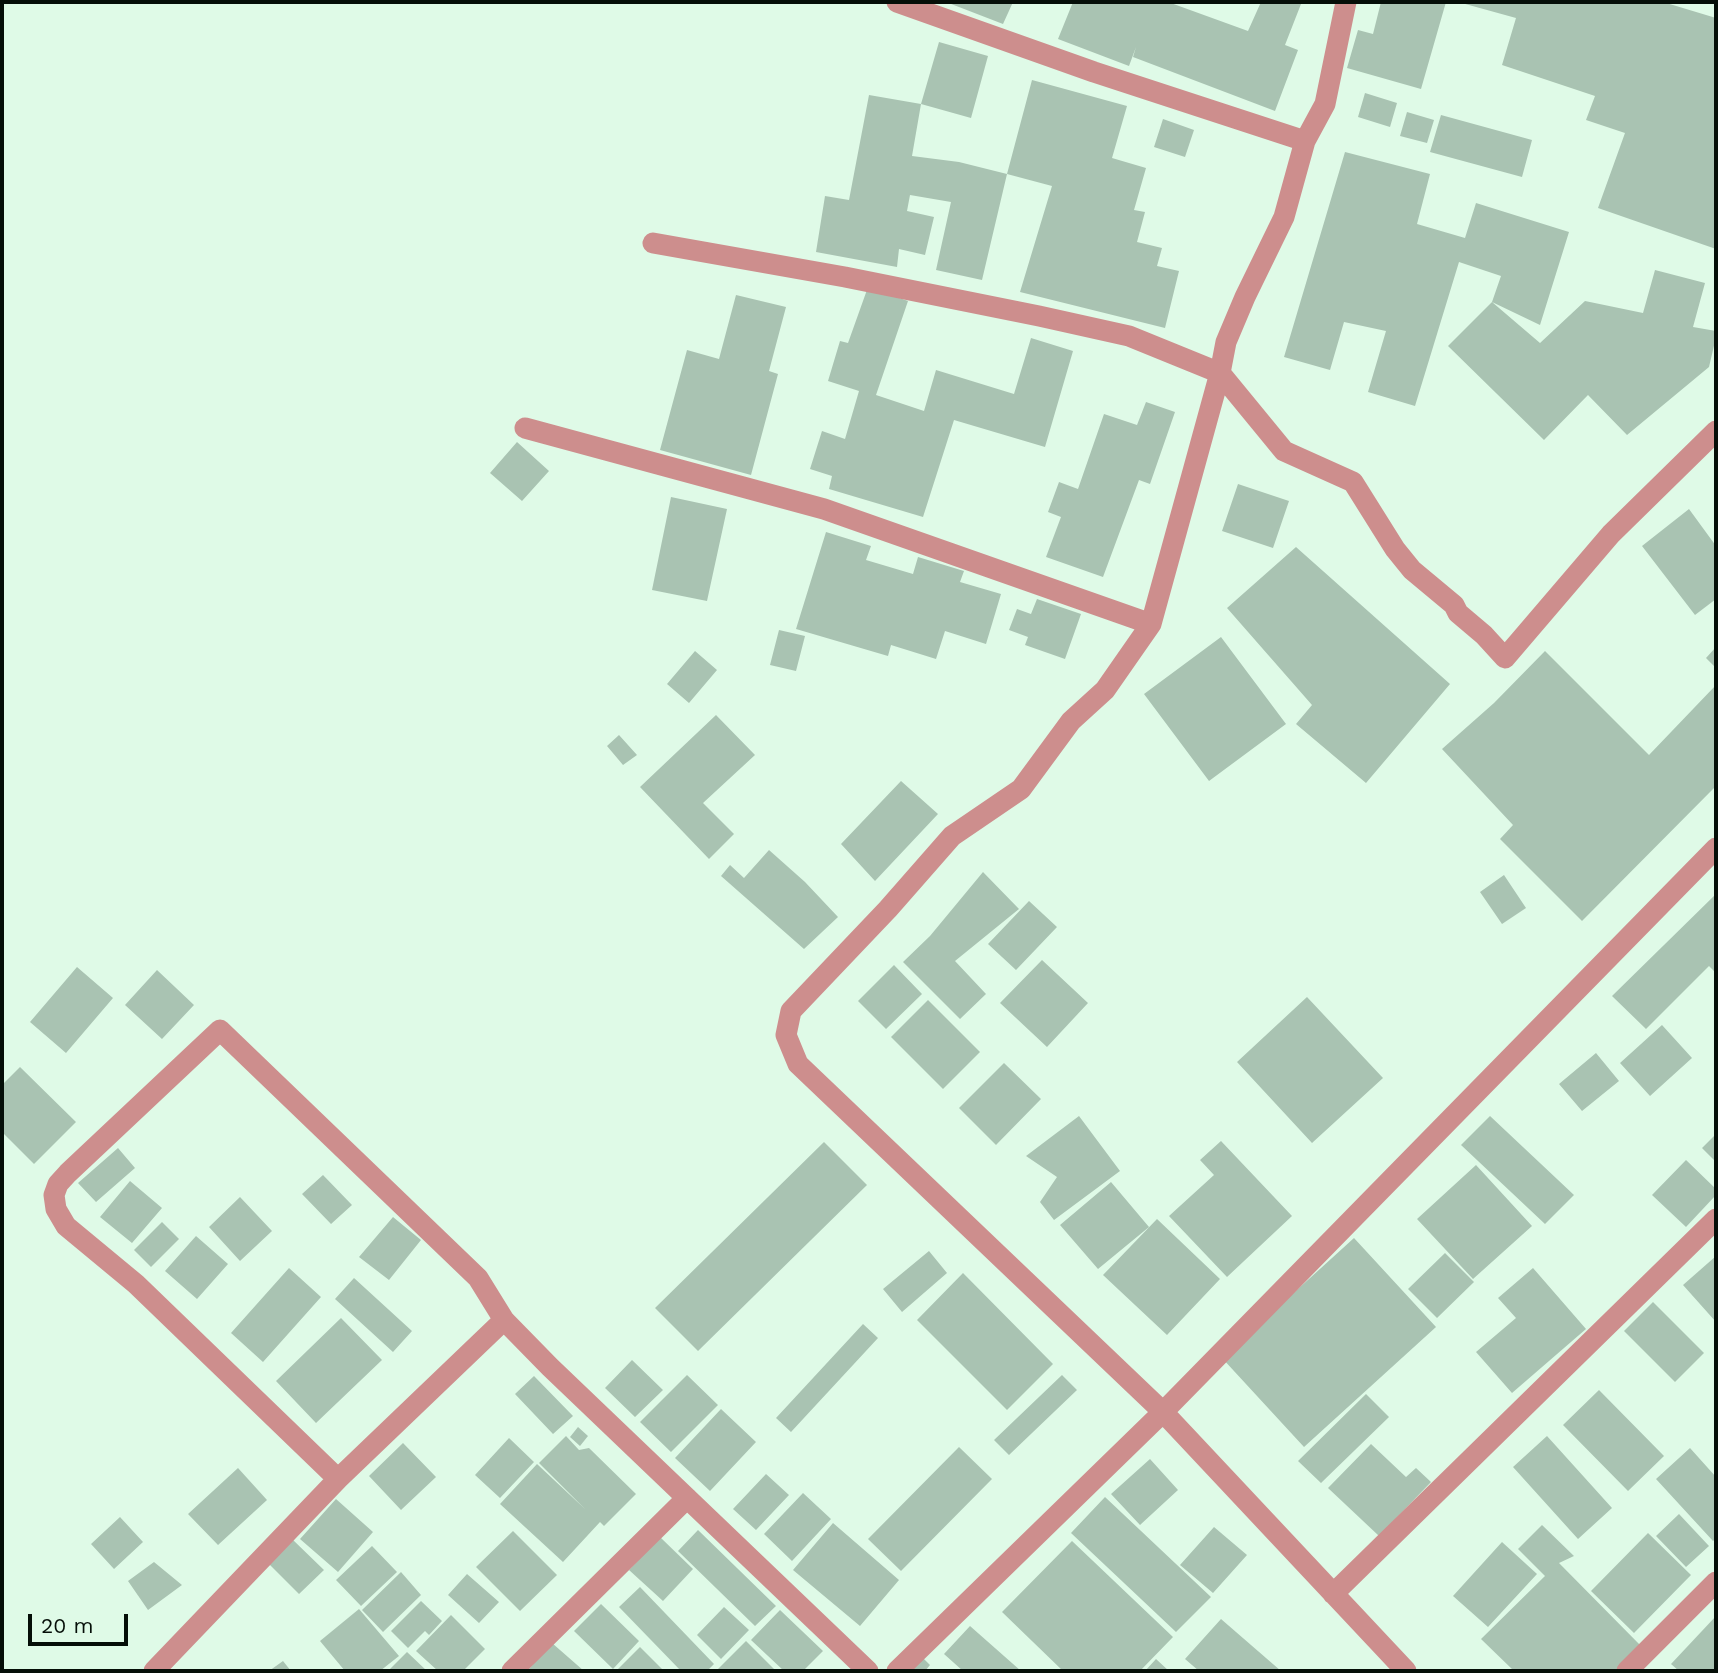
<!DOCTYPE html>
<style>
body{margin:0}
#map{position:relative;width:1718px;height:1673px;overflow:hidden;background:#dffae7;font-family:"Work Sans",sans-serif}
canvas{display:block}
.frame{position:absolute;inset:0;border:4px solid #050e08;pointer-events:none}
.scale{position:absolute;left:28px;top:1614px;width:100px;height:32px;box-sizing:border-box;border:4px solid #050e08;border-top:0;padding-left:9px;font-size:21px;line-height:24px;white-space:nowrap;color:#050e08;-webkit-text-stroke:5px #dffae7;paint-order:stroke}
</style>
<div id="map">
<canvas width="1718" height="1673"></canvas>
<div class="frame"></div>
<div class="scale">20 m</div>
</div>
<script>
const context = document.querySelector('canvas').getContext('2d');
context.lineJoin = 'round';
function paint(path, color) {
  context.fillStyle = color;
  context.fill(path, 'evenodd');
}
function toPath(rows) {
  const path = new Path2D();
  for (const r of rows) {
    path.moveTo(r[0], r[1]);
    for (let i = 2; i < r.length; i += 2) path.lineTo(r[i], r[i + 1]);
  }
  return path;
}
function strokePath(path, color, width, dash) {
  context.strokeStyle = color;
  context.lineWidth = width;
  context.lineCap = dash ? 'butt' : 'round';
  context.setLineDash(dash || []);
  context.stroke(path);
}
const building = toPath([
 [946,2,1013,2,1003,24],
 [1073,2,1168,2,1248,31,1261,2,1295,2,1301,4,1285,45,1298,50,1275,111,1133,57,1136,47,1129,66,1058,39],
 [1381,2,1446,2,1421,89,1347,68,1358,30,1373,34],
 [1458,2,1663,2,1716,18,1716,249,1598,208,1625,133,1586,120,1595,96,1502,65,1516,18],
 [939,42,988,56,971,118,921,104],
 [1032,80,1127,106,1112,158,1146,168,1134,210,1145,212,1137,242,1162,248,1157,266,1179,271,1165,328,1020,292,1052,186,1007,174],
 [1365,93,1397,103,1390,127,1358,117],
 [869,95,921,104,912,156,959,162,1007,174,982,280,936,270,951,202,910,195,907,211,934,217,925,255,899,249,897,267,816,252,825,196,849,200],
 [1407,112,1434,120,1427,143,1400,136],
 [1441,115,1532,140,1522,177,1430,152],
 [1163,119,1194,130,1185,157,1154,147],
 [1345,152,1430,174,1417,224,1465,238,1476,203,1569,232,1540,325,1492,302,1501,276,1459,262,1415,406,1368,392,1386,331,1344,322,1330,370,1284,357],
 [1655,270,1705,283,1693,327,1716,331,1716,337,1709,367,1627,435,1588,395,1544,440,1448,346,1492,302,1540,343,1585,301,1643,313],
 [868,287,908,301,876,395,924,411,936,370,1014,394,1031,338,1073,351,1045,447,954,420,923,517,829,489,832,476,810,469,822,431,845,439,859,391,828,381,840,341,848,343],
 [736,295,786,307,769,371,778,374,751,475,660,450,687,350,719,359],
 [1146,402,1175,412,1150,484,1139,480,1103,577,1046,557,1061,517,1048,512,1059,482,1078,489,1104,414,1137,425],
 [517,442,549,471,522,501,490,473],
 [1238,484,1289,501,1273,548,1222,531],
 [671,497,727,509,707,601,652,590],
 [1689,509,1716,546,1716,599,1695,615,1642,546],
 [826,532,871,546,866,560,913,574,918,557,964,571,960,582,1001,594,986,644,945,631,936,659,891,645,888,656,796,629],
 [1296,547,1450,684,1366,783,1296,724,1312,705,1227,608],
 [1037,599,1081,614,1065,659,1025,645,1028,637,1009,630,1017,609,1031,614],
 [779,630,805,636,796,671,770,665],
 [1221,637,1286,724,1209,781,1144,694],
 [1716,647,1716,668,1706,658],
 [695,651,717,670,689,703,667,684],
 [1545,651,1649,755,1716,685,1716,786,1582,921,1500,839,1513,825,1442,749,1494,703],
 [716,715,755,755,703,803,734,834,709,859,640,787],
 [619,735,637,755,623,765,607,746],
 [901,781,938,814,875,881,841,844],
 [769,850,805,882,838,917,804,949,721,876,730,865,744,878],
 [983,872,1019,909,955,961,986,994,960,1019,903,962,930,936],
 [1504,875,1526,908,1502,924,1480,892],
 [1716,894,1716,973,1709,966,1646,1029,1612,996],
 [1029,901,1057,927,1016,970,988,944],
 [1042,960,1088,1003,1047,1047,1000,1003],
 [894,965,922,994,886,1029,858,1001],
 [77,967,113,998,66,1053,30,1022],
 [157,970,194,1005,162,1039,125,1005],
 [1307,997,1383,1078,1312,1143,1237,1062],
 [928,1000,980,1052,943,1089,891,1037],
 [1662,1025,1692,1058,1650,1096,1620,1063],
 [1596,1053,1619,1081,1582,1111,1559,1084],
 [1004,1063,1041,1099,996,1145,959,1108],
 [20,1067,76,1122,34,1164,2,1132,2,1085],
 [1079,1116,1120,1171,1054,1220,1040,1202,1057,1177,1026,1156],
 [1490,1116,1574,1195,1545,1224,1461,1145],
 [1716,1134,1716,1162,1702,1148],
 [1221,1141,1292,1216,1227,1277,1169,1216,1214,1175,1200,1160],
 [824,1142,867,1185,698,1351,655,1308],
 [118,1148,135,1168,96,1202,78,1183],
 [1686,1160,1716,1189,1716,1195,1686,1227,1652,1195],
 [1476,1165,1532,1226,1473,1279,1417,1219],
 [323,1175,352,1205,331,1224,302,1194],
 [130,1181,162,1208,132,1243,100,1217],
 [1111,1182,1149,1227,1098,1269,1060,1225],
 [240,1197,272,1231,240,1261,209,1227],
 [393,1217,421,1240,389,1280,359,1257],
 [1157,1219,1220,1279,1167,1335,1103,1275],
 [162,1222,179,1239,151,1267,134,1250],
 [196,1236,228,1264,197,1299,165,1271],
 [1354,1238,1436,1327,1304,1447,1222,1358],
 [929,1251,947,1273,902,1312,883,1289],
 [1445,1253,1474,1282,1437,1318,1408,1289],
 [1716,1256,1716,1322,1683,1285],
 [289,1268,321,1297,263,1362,231,1333],
 [1533,1268,1586,1329,1512,1393,1476,1352,1516,1318,1498,1298],
 [963,1273,1053,1364,1007,1410,917,1320],
 [354,1278,412,1331,393,1352,335,1299],
 [1653,1302,1704,1353,1675,1382,1624,1331],
 [341,1318,382,1360,316,1423,276,1381],
 [863,1324,878,1338,791,1432,776,1418],
 [632,1360,663,1390,635,1417,605,1388],
 [687,1375,718,1405,671,1452,640,1422],
 [1062,1375,1077,1390,1009,1455,994,1440],
 [534,1376,573,1416,553,1434,515,1394],
 [1599,1390,1664,1456,1628,1491,1563,1425],
 [1366,1394,1389,1417,1321,1483,1298,1461],
 [721,1409,756,1442,710,1491,675,1458],
 [578,1427,588,1436,580,1446,570,1437],
 [566,1436,579,1450,589,1448,636,1494,604,1526,600,1522,563,1562,500,1504,537,1464,585,1509,539,1463],
 [1547,1436,1612,1508,1578,1539,1513,1467],
 [509,1438,534,1462,500,1498,475,1475],
 [403,1443,436,1477,401,1510,369,1476],
 [1371,1444,1406,1477,1416,1468,1431,1482,1379,1536,1328,1488],
 [959,1447,992,1479,901,1571,868,1539],
 [1690,1448,1716,1477,1716,1538,1713,1541,1656,1479],
 [1150,1459,1178,1490,1140,1525,1111,1494],
 [238,1468,267,1500,218,1545,188,1514],
 [766,1474,789,1495,756,1530,733,1509],
 [803,1493,831,1519,792,1561,764,1534],
 [1105,1497,1211,1597,1176,1632,1071,1533],
 [336,1499,373,1532,338,1572,300,1539],
 [1679,1514,1709,1546,1686,1567,1656,1536],
 [120,1517,143,1542,114,1569,91,1544],
 [833,1523,899,1580,860,1626,793,1570],
 [1542,1525,1574,1556,1559,1563,1641,1646,1615,1671,1514,1671,1481,1639,1545,1576,1518,1549],
 [1214,1527,1247,1555,1213,1593,1180,1565],
 [698,1530,776,1606,755,1626,678,1551],
 [513,1531,557,1575,520,1611,476,1567],
 [1648,1533,1691,1575,1634,1633,1591,1591],
 [660,1537,693,1569,663,1601,629,1570],
 [292,1539,324,1570,299,1594,268,1563],
 [1072,1541,1173,1637,1140,1671,1063,1671,1002,1612],
 [1502,1542,1537,1574,1488,1627,1453,1596],
 [372,1546,397,1572,361,1606,336,1580],
 [154,1562,182,1585,148,1610,128,1581],
 [401,1572,421,1595,383,1632,362,1610],
 [467,1574,499,1602,479,1623,448,1595],
 [640,1587,714,1664,707,1671,681,1671,619,1607],
 [421,1601,442,1621,429,1635,425,1631,408,1648,391,1631],
 [601,1604,639,1641,613,1669,574,1631],
 [724,1607,749,1630,721,1659,697,1635],
 [359,1609,399,1656,380,1671,345,1671,320,1641],
 [780,1610,823,1651,803,1671,784,1671,751,1640],
 [451,1615,485,1649,463,1671,438,1671,416,1651],
 [1716,1616,1716,1671,1679,1671,1671,1664],
 [1221,1619,1281,1671,1199,1671,1185,1659],
 [970,1626,1021,1671,963,1671,944,1654],
 [746,1641,776,1671,716,1671],
 [552,1643,584,1671,528,1670],
 [640,1647,664,1671,616,1671],
 [407,1652,427,1671,388,1671],
 [920,1655,930,1665,925,1671,905,1671],
 [1156,1659,1169,1671,1145,1671],
 [283,1661,291,1671,269,1671]
]);
const minor = toPath([
 [897,2,1094,72,1305,141],
 [1346,2,1325,104,1305,141,1284,217,1245,297,1226,342,1220,373,1151,624,1105,690,1071,721,1021,789,952,836,888,909,791,1011,786,1035,798,1064,1163,1412,1406,1671],
 [653,243,845,277,1039,316,1129,336,1220,373,1284,451,1353,482,1395,549,1412,570,1454,605,1458,613,1484,635,1505,658,1611,534,1716,431],
 [525,428,824,509,1151,624],
 [338,1479,136,1284,66,1226,56,1209,54,1195,58,1184,68,1173,220,1030,478,1278,504,1320],
 [1333,1594,1716,1219],
 [154,1671,338,1479,504,1320,550,1367,868,1671],
 [512,1671,687,1498],
 [897,1671,1163,1412,1716,848],
 [1627,1671,1716,1582]
]);
paint(building, '#a9c3b2');
strokePath(minor, '#cd8e8d', 21);
</script>
